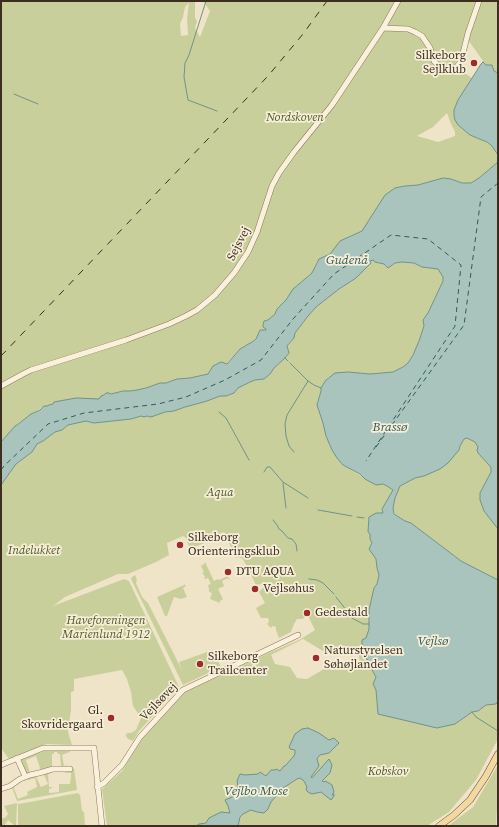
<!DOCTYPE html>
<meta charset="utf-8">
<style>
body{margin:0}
#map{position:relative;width:499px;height:827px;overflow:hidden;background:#f0e4c8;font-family:"Source Serif 4",serif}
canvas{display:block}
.frame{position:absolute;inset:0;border:2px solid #3d2e20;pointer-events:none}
</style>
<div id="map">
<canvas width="499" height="827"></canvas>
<div class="frame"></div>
</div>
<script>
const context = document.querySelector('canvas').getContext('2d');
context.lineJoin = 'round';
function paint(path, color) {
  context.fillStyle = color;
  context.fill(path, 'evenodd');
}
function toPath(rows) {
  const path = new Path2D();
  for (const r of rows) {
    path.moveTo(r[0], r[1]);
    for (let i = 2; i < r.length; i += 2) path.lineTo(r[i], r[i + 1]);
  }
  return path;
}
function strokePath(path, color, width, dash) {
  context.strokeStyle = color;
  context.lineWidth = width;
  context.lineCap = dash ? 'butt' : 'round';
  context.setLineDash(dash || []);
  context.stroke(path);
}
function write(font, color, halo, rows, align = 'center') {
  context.font = font + ' "Source Serif 4",serif';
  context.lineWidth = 3.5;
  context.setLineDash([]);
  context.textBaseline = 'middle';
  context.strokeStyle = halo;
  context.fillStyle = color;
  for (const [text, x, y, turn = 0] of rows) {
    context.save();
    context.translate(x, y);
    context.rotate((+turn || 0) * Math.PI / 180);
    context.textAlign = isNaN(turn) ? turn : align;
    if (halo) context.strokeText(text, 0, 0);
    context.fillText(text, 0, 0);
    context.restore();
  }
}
const green = toPath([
 [1,1,195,1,195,18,197,21,195,28,200,37,210,11,203,1,498,1,498,73,494,71,493,66,490,65,486,65,466,37,460,55,457,54,455,58,457,61,455,64,460,70,472,78,457,103,454,116,455,120,458,125,470,135,477,138,487,142,492,146,498,155,498,162,479,178,471,183,462,183,451,179,432,181,418,185,405,186,395,188,385,195,385,209,362,231,340,241,330,254,323,257,316,263,315,268,312,273,293,289,286,300,277,309,275,314,268,320,264,321,263,325,267,329,266,330,264,330,252,342,240,349,226,364,221,362,213,366,208,374,190,378,177,379,166,383,160,383,146,388,137,390,130,391,123,391,104,395,99,399,55,402,53,404,49,405,47,406,44,406,20,422,17,425,15,426,1,442],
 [189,3,187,18,188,35,181,36,180,24,183,17,185,7],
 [447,113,451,124,455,132,455,136,438,142,417,136,433,127],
 [373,260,379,263,384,264,388,268,395,263,402,262,414,263,422,267,438,269,443,277,443,281,428,313,423,320,424,326,416,349,408,363,403,367,393,372,370,374,348,372,330,376,326,380,322,387,317,405,323,423,326,436,332,450,343,465,376,485,383,484,387,486,393,490,382,509,383,513,369,517,368,532,370,534,372,543,369,549,376,559,377,568,379,575,377,584,374,588,369,610,369,629,366,638,363,644,368,653,368,656,362,654,364,660,368,659,371,663,371,668,376,677,373,684,376,690,378,714,455,724,472,712,478,711,486,705,496,704,498,701,498,739,476,780,449,812,427,826,107,826,102,789,122,771,145,734,183,693,269,653,301,639,315,630,308,616,307,616,302,619,297,619,294,624,291,632,279,638,276,630,276,627,272,626,271,628,267,624,269,622,268,618,261,618,256,608,265,603,259,592,263,588,263,586,260,584,256,585,249,571,248,571,248,568,242,558,240,558,239,557,236,558,224,532,217,535,216,538,190,549,186,538,183,536,167,543,169,555,156,562,128,574,118,574,65,597,53,606,124,579,129,581,179,687,139,731,133,741,128,739,126,736,126,734,128,733,131,733,136,730,141,718,133,706,131,692,127,679,122,670,74,679,74,691,71,692,71,710,68,732,72,745,47,744,9,759,1,748,1,485,16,464,31,453,37,444,43,441,55,432,62,430,68,425,86,421,94,423,131,419,141,416,147,416,151,417,165,412,174,411,185,407,207,401,220,396,226,396,234,393,238,388,250,382,255,380,264,379,270,374,274,368,285,358,289,353,288,349,287,347,294,338,295,333,308,316,316,307,339,289,356,278,371,263,370,261],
 [303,639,328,654,358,651,360,662,358,664,324,669,307,679,297,678,290,667,275,664,271,655],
 [465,438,467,438,475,442,478,447,478,453,490,466,491,468,491,472,480,493,484,511,498,529,498,580,461,561,411,523,405,521,395,514,393,508,395,498,400,486,415,478,424,476,459,450,460,446],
 [205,562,214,581,218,579,219,580,228,576,230,580,229,580,228,578,222,581,224,586,218,589,223,599,220,601,220,603,210,599,212,593,209,592,209,589,208,585,211,584,208,578,205,579,204,578,205,576,202,573,204,572,201,566,204,564],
 [135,575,137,580,136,583,142,597,148,603,182,670,179,662,213,650,221,667,183,685,131,579,132,577],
 [184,584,186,586,183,588,187,597,181,599,174,597,167,616,165,616,157,597,184,585],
 [70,750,70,752,62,755,64,766,67,765,68,767,58,767,58,766,61,766,60,754,58,754,57,752,54,752,54,754,52,754,52,766,55,767,41,771,36,756,26,760,30,773,26,773,21,762,21,760,44,751],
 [498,765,498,805,497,807,496,826,448,826,473,807],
 [74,768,77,790,17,801,12,787,13,786,18,799,28,795,27,792,37,787,36,782,35,778,28,780,28,779,24,781,23,779,35,775,41,787,48,784,44,775,42,774,50,772,51,773,48,774,49,787,52,787,52,788,49,789,49,793,59,792,59,784,70,784,71,777,71,773,65,773,65,771,60,772,60,770],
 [78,793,80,795,82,811,84,812,85,826,18,826,18,803,19,804],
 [17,803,16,826,15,826,14,825,8,820,4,826,1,826,1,819,6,817,8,814,4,806]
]);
const water = toPath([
 [483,62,486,65,492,65,494,71,498,73,498,155,492,146,487,142,477,138,470,135,458,125,455,120,454,116,454,110,458,100,481,64,483,62],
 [498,162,498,529,484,511,480,500,480,493,491,472,491,468,490,466,478,453,477,450,478,447,475,442,467,438,464,439,460,446,459,450,448,463,440,469,424,476,415,478,400,486,395,498,393,508,394,514,405,521,411,523,461,561,498,580,498,701,496,704,486,705,478,711,472,712,455,724,437,728,378,714,376,690,373,684,376,677,371,668,371,663,368,660,366,659,368,656,368,652,362,644,362,640,366,638,369,629,369,610,374,588,377,584,379,575,377,568,376,559,369,549,372,543,370,539,370,534,368,532,369,517,376,513,383,513,382,509,393,490,387,486,383,484,376,485,365,479,360,474,343,465,337,458,332,450,326,436,323,423,317,405,321,391,321,388,326,380,335,373,348,372,370,374,393,372,403,367,408,363,413,355,419,341,424,326,423,320,428,313,443,281,443,277,438,269,422,267,414,263,402,262,395,263,388,268,384,264,375,262,373,260,370,261,371,263,356,278,339,289,316,307,308,316,295,333,294,338,287,346,289,353,285,358,274,368,270,374,264,379,255,380,250,382,238,388,234,393,226,396,220,396,207,401,185,407,174,411,165,412,151,417,147,416,144,417,141,416,131,419,94,423,86,421,68,425,62,430,55,432,43,441,37,444,32,452,16,464,1,485,1,442,15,426,17,425,31,414,40,410,44,406,47,406,49,405,53,404,54,402,76,398,99,399,101,396,104,395,106,393,109,393,111,394,123,391,130,391,137,390,146,388,160,383,166,383,177,379,190,378,208,374,213,366,221,362,227,364,240,349,252,342,256,339,260,330,266,330,266,329,263,327,263,325,264,321,268,320,275,314,277,309,286,300,293,289,312,273,319,259,330,254,340,241,362,231,385,195,395,188,405,186,418,185,443,178,451,179,462,183,471,183,479,178,498,162],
 [308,728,319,733,329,740,334,738,339,743,329,753,320,755,318,757,317,759,319,766,311,777,312,778,329,759,332,765,330,773,322,781,324,782,325,781,329,783,332,785,334,792,332,795,334,794,334,796,331,800,321,792,312,794,308,792,306,790,307,787,304,781,300,778,297,779,283,788,271,802,268,809,264,813,257,812,251,810,243,814,240,817,238,826,196,826,199,824,206,823,209,818,221,812,230,813,228,806,225,800,232,797,235,795,238,787,237,781,240,774,245,775,258,774,260,772,266,776,271,770,275,770,276,769,280,771,284,766,285,766,294,756,295,753,295,750,290,749,290,748,289,747,295,734,302,729,308,728]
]);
const stream = toPath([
 [206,1,189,55,185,63,184,77,188,100,217,111],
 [14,94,38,104],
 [285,358,288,361],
 [290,363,308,381,314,385,321,388],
 [219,412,226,418,249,460],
 [294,452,289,446,286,436,285,424,287,415,308,381],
 [264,472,267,467,270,467,283,482,308,498],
 [283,483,286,508],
 [318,510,352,516],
 [357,517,364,518],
 [273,520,277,525,279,529,282,531,288,538,292,539,296,544,297,551],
 [309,579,317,580,323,583,334,594],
 [336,597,347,611],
 [349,614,352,618,363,624,369,624],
 [472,712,476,717,498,731]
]);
const ferry = toPath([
 [376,447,464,325,481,197,498,183],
 [1,470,4,466,48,424,84,413,158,404,186,397,225,380,261,360,293,319,334,274,391,235,428,239,461,265,455,326,366,461]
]);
const minor = toPath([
 [383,28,408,29,415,32,422,36,430,48,434,61,437,64,446,68,456,68,461,61,468,33,479,1],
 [1,386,23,374,31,370,126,340,169,324,186,316,197,310,215,295,234,273,248,252,257,232,272,186,279,173,294,152,332,105,383,28,398,1],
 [17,758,25,776],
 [1,765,43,748,94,748,102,826],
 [97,787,104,783,122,765,140,737,183,690,298,635],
 [1,789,10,786,20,779,30,775,39,773,53,769,70,769]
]);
const major = toPath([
 [439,826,454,815,470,800,486,776,498,754]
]);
const rail = toPath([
 [1,356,268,76,303,34,327,1]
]);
const markers = [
 [474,63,4,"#9e2a2b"],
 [180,545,4,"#9e2a2b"],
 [228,572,4,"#9e2a2b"],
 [255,589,4,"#9e2a2b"],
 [307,613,4,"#9e2a2b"],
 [316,658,4,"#9e2a2b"],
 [200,664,4,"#9e2a2b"],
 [111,718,4,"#9e2a2b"]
];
const poiNames = [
 ["Silkeborg",466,56,"right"],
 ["Sejlklub",466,70,"right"],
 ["Silkeborg",188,538],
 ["Orienteringsklub",188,552],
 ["DTU AQUA",236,572],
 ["Vejlsøhus",263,589],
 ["Gedestald",315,613],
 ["Naturstyrelsen",324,651],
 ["Søhøjlandet",324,665],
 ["Silkeborg",208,657],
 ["Trailcenter",208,671],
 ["Gl.",103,711,"right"],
 ["Skovridergaard",103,725,"right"]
];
const parkNames = [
 ["Nordskoven",295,118],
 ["Aqua",220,493],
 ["Indelukket",34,551],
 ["Haveforeningen",106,621],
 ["Marienlund 1912",106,635],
 ["Kobskov",388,772]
];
const streetNames = [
 ["Sejsvej",239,244,-63],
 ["Vejlsøvej",159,702,-46]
];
const waterNames = [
 ["Gudenå",347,261],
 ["Brassø",390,428],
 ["Vejlsø",433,642],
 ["Vejlbo Mose",256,792]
];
paint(green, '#c9cf9b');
paint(water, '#a9c4bc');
strokePath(water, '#6f938a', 1);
strokePath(stream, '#6f938a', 1);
strokePath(ferry, '#2f5d5a', 1, [5, 4]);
strokePath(minor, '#8d765c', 6);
strokePath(major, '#5b4430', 7);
strokePath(minor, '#faf1dc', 5);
strokePath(major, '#f3d9a0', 6);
strokePath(rail, '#3d2e20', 1, [7, 7]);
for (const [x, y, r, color] of markers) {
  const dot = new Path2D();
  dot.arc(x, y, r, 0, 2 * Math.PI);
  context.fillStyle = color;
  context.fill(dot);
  strokePath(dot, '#f7eed8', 1.5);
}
write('12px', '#3d2e20', '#f7eed8', poiNames, 'left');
write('italic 12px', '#4d5a26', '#f7eed8', parkNames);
write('12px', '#3d2e20', '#f7eed8', streetNames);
write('italic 13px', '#2f5d5a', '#f7eed8', waterNames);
</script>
